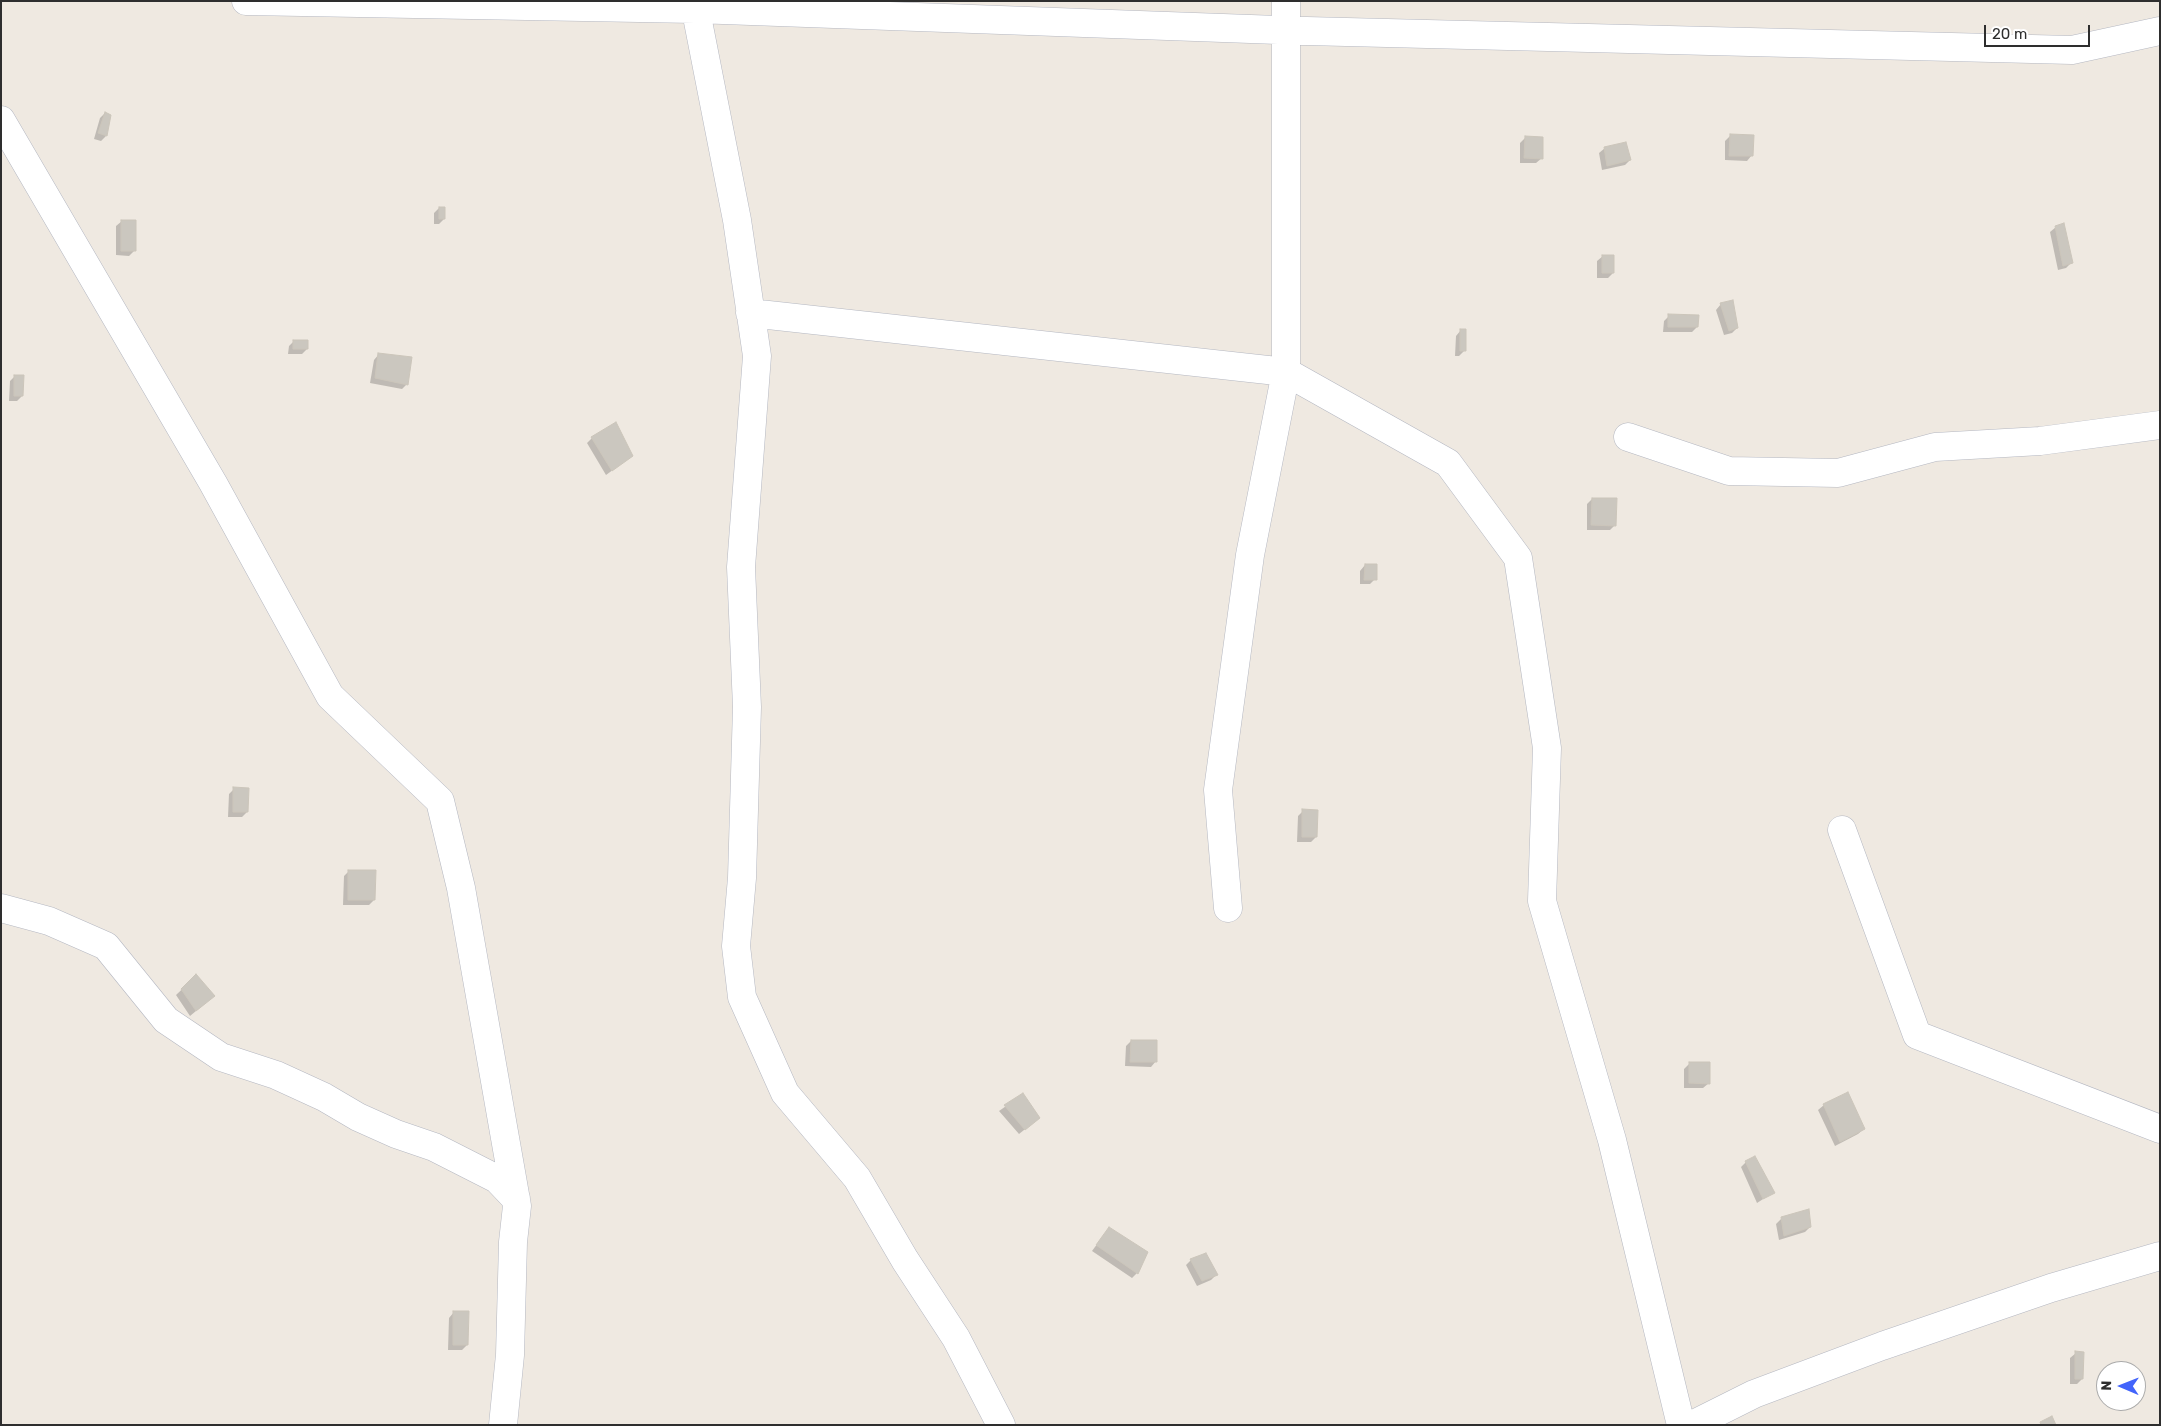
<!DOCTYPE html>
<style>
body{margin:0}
#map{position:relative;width:2161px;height:1426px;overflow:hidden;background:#efe9e1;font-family:Rubik,sans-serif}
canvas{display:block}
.frame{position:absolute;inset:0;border:2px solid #2e2e2e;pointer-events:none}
.north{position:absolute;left:2096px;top:1361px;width:50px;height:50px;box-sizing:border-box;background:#fff;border:1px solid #ababab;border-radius:50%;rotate:271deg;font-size:14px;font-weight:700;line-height:20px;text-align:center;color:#2e2e2e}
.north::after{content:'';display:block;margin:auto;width:18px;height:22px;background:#4264fb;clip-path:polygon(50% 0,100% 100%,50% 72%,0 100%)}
.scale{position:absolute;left:1984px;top:25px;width:106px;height:22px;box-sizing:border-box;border:2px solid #2e2e2e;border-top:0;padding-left:6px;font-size:15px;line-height:18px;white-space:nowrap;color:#2e2e2e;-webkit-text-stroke:4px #fff;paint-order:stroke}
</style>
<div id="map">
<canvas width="2161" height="1426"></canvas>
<div class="frame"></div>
<div class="north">N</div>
<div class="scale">20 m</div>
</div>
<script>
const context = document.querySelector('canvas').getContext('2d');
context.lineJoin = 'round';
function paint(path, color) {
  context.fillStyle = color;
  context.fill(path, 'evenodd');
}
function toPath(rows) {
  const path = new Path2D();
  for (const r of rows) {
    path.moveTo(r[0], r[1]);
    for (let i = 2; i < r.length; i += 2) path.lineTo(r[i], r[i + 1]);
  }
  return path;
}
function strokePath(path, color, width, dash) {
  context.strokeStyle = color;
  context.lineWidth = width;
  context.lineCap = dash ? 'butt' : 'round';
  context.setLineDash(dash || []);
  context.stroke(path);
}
const shadow = toPath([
 [105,113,109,116,106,136,101,141,94,139,100,118],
 [1730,136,1752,155,1747,161,1725,160,1725,141],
 [1525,138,1542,158,1536,163,1520,163,1520,143],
 [1605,148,1630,160,1625,165,1602,170,1599,153],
 [439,208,444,219,439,224,434,224,434,213],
 [122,221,135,250,129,256,116,255,116,226],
 [2056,227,2071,263,2066,268,2058,270,2050,232],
 [1603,256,1613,273,1608,278,1597,278,1597,261],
 [1721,304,1737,328,1732,333,1724,335,1716,310],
 [1669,316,1697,327,1692,332,1663,332,1664,321],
 [1461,330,1465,350,1459,356,1455,356,1456,336],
 [294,341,307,349,302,354,288,354,289,346],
 [379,354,407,384,402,389,370,383,374,360],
 [15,376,22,396,17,401,9,401,10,381],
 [592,438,632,456,606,475,587,443],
 [1592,499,1615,525,1610,530,1587,530,1587,504],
 [1365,565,1375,579,1370,584,1360,584,1360,571],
 [234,789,247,812,242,817,228,817,229,794],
 [1303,811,1316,837,1311,842,1297,842,1298,816],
 [349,871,374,900,369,905,343,905,344,876],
 [196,976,208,1001,190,1016,176,995],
 [1131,1041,1156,1061,1151,1067,1125,1066,1126,1046],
 [1690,1063,1709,1083,1703,1088,1684,1088,1684,1069],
 [1022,1095,1039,1118,1019,1134,999,1111],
 [1824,1105,1864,1129,1858,1134,1835,1146,1818,1110],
 [1746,1162,1774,1192,1757,1203,1741,1167],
 [1782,1218,1810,1227,1805,1232,1779,1240,1776,1224],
 [1109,1228,1137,1273,1132,1278,1092,1251],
 [1191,1260,1216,1275,1211,1280,1197,1286,1186,1265],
 [454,1312,467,1345,462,1350,448,1350,449,1318],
 [2076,1353,2082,1379,2077,1384,2070,1384,2070,1358]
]);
const building = toPath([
 [105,112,111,115,107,136,98,133,105,112],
 [1730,134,1754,135,1753,156,1729,156,1730,134],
 [1525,136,1543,137,1543,159,1524,158,1525,136],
 [1626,142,1631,160,1607,166,1604,147,1626,142],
 [439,207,445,207,445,219,439,219,439,207],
 [121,220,136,220,136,251,121,251,121,220],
 [2064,223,2073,263,2063,266,2055,226,2064,223],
 [1602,255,1614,255,1614,273,1602,273,1602,255],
 [1733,300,1738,328,1729,331,1720,303,1733,300],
 [1668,314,1699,315,1698,327,1668,327,1668,314],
 [1460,329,1466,329,1466,351,1460,351,1460,329],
 [293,340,308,340,308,349,293,349,293,340],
 [378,353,412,357,408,385,375,378,378,353],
 [14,375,24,375,23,396,14,396,14,375],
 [616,422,633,456,612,471,591,437,616,422],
 [1592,498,1617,498,1616,526,1591,525,1592,498],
 [1365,564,1377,564,1377,580,1364,580,1365,564],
 [233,787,249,788,248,812,233,812,233,787],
 [1302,809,1318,810,1317,837,1302,837,1302,809],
 [348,870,376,870,375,900,348,900,348,870],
 [196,974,215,996,196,1011,181,989,196,974],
 [1131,1040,1157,1040,1157,1062,1130,1062,1131,1040],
 [1689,1062,1710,1062,1710,1084,1689,1083,1689,1062],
 [1848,1092,1865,1129,1840,1142,1823,1104,1848,1092],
 [1023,1093,1040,1118,1025,1130,1004,1105,1023,1093],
 [1755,1156,1775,1193,1763,1199,1745,1161,1755,1156],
 [1809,1209,1811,1227,1784,1236,1781,1217,1809,1209],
 [1109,1227,1148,1252,1138,1274,1096,1245,1109,1227],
 [1206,1253,1218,1275,1202,1281,1190,1259,1206,1253],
 [453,1311,469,1311,468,1345,453,1345,453,1311],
 [2075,1351,2084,1352,2083,1379,2075,1379,2075,1351],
 [2052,1416,2056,1425,2041,1425,2040,1422,2052,1416]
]);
const street = toPath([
 [246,1,695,9,1306,31,2072,50,2160,31],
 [694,1,737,220,757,356,741,567,747,707,742,878,736,946,742,997,785,1093,857,1178,905,1260,956,1338,1001,1425],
 [1,120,213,483,330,696,440,801,461,888,517,1206,513,1242,510,1355,503,1425],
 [750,313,1286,372,1448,463,1518,558,1547,748,1542,901,1612,1140,1681,1425],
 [1628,437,1729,471,1838,473,1935,447,2040,441,2160,425],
 [1842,830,1917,1035,2160,1129],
 [1,908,49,921,106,946,166,1020,221,1057,276,1075,324,1097,358,1117,396,1134,434,1147,497,1179,516,1199],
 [1228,908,1218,790,1250,555,1286,372,1286,1],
 [1692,1425,1754,1394,1882,1346,2051,1288,2160,1256]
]);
paint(shadow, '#0003');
paint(building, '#cbc7bf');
strokePath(building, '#cbc5ba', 1);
strokePath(street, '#b4b7c1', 29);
strokePath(street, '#fff', 28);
</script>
